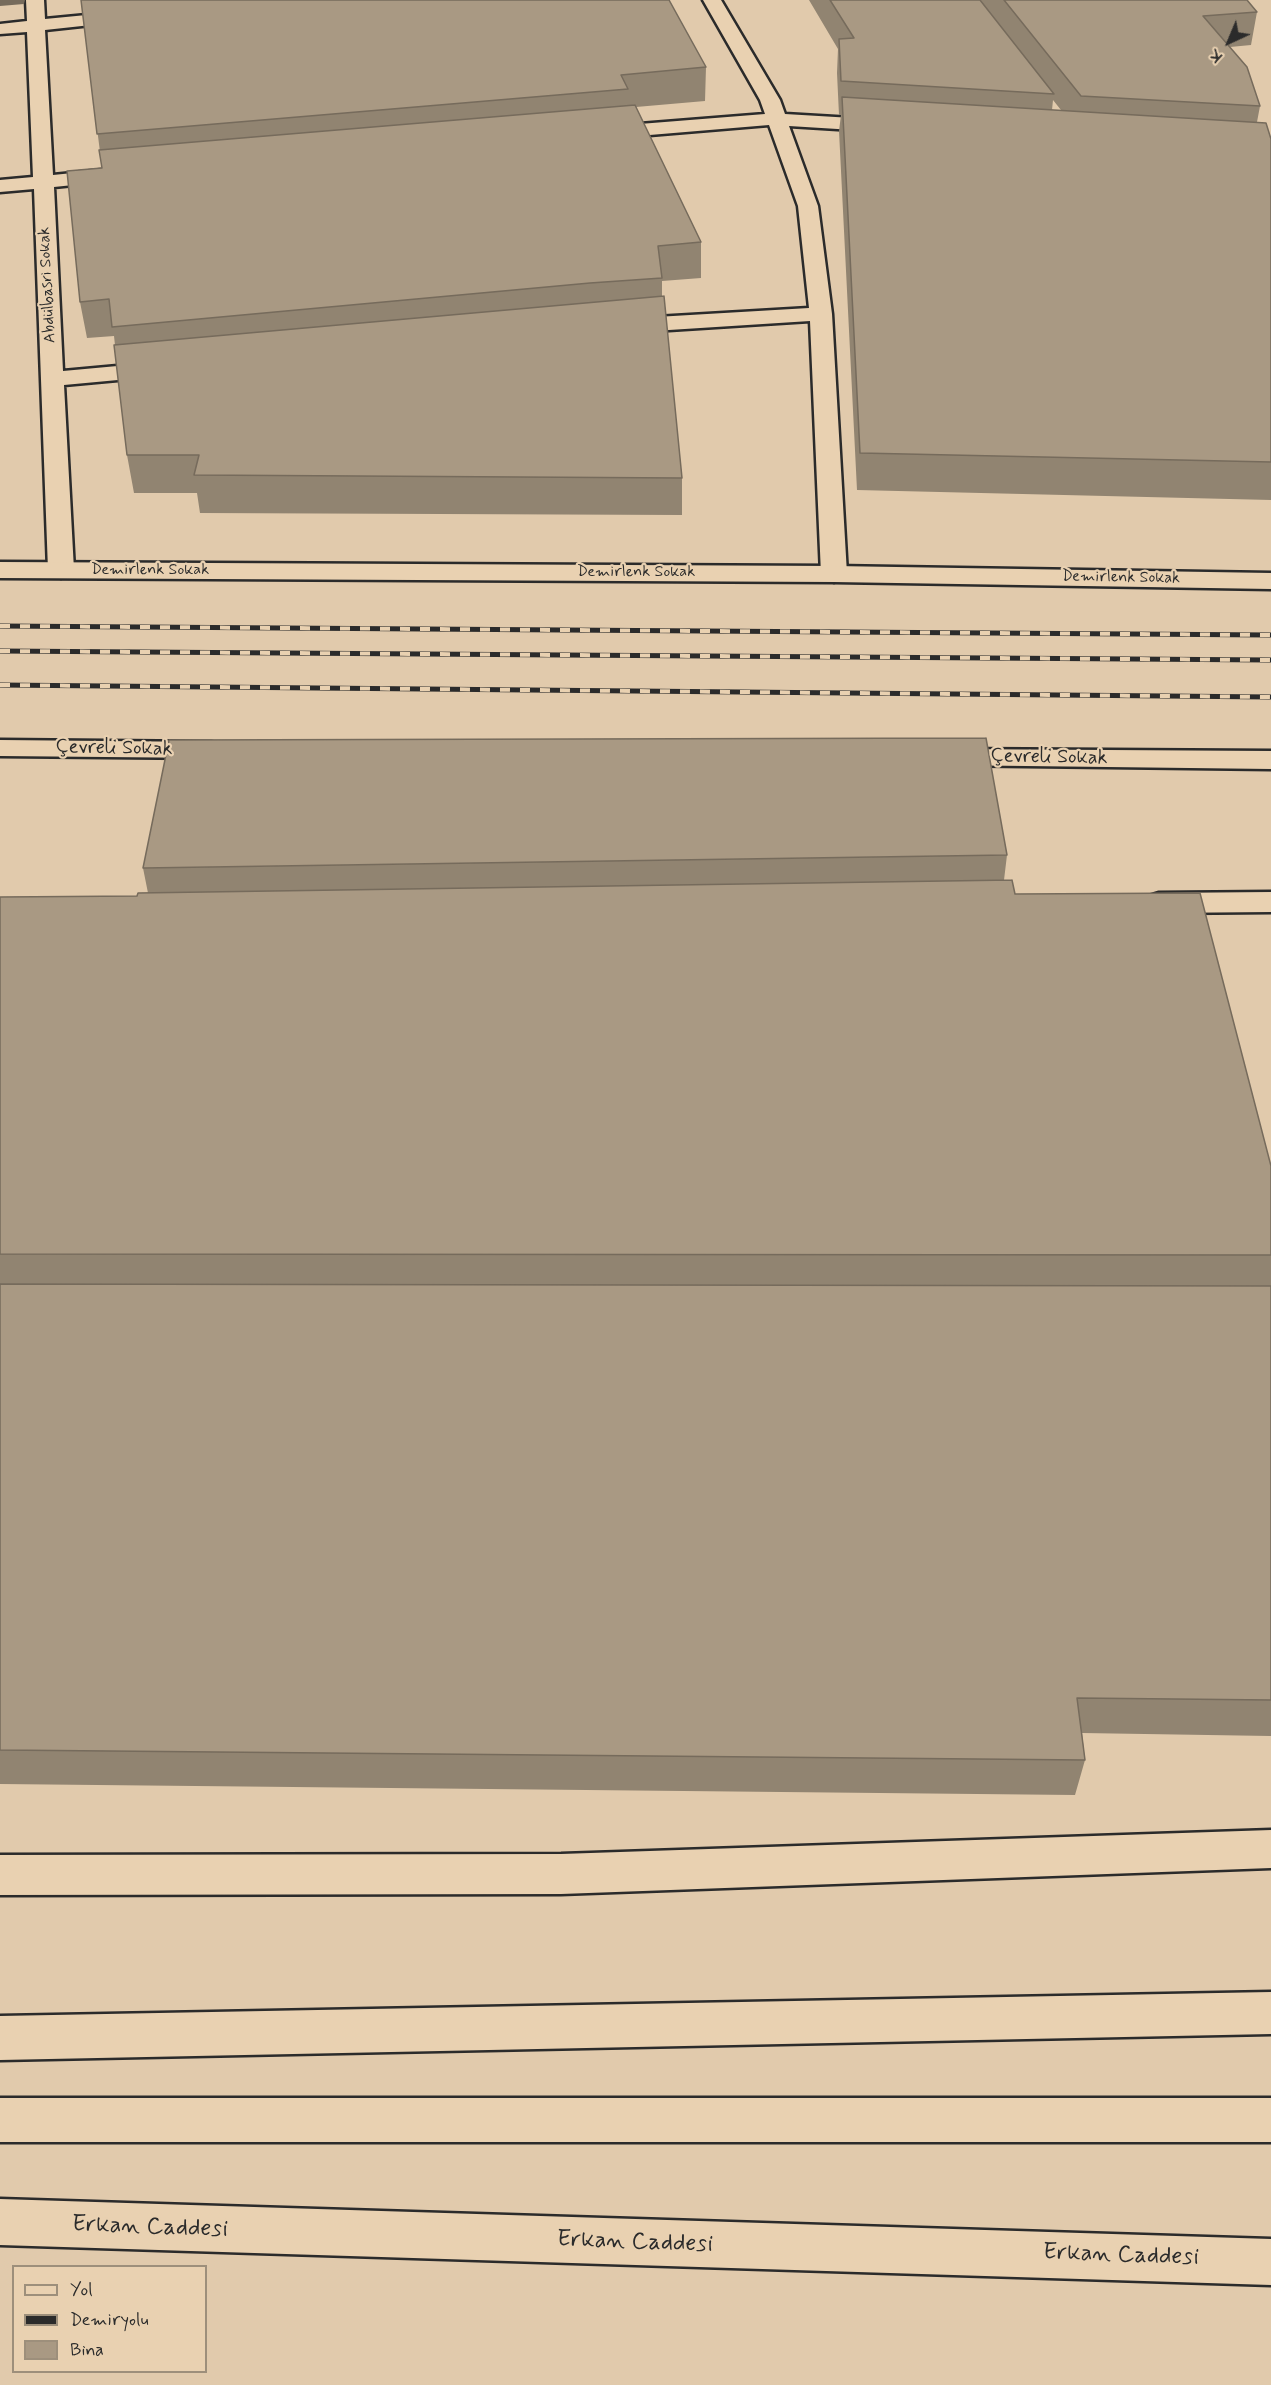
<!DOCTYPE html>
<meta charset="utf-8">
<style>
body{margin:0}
#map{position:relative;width:1271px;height:2385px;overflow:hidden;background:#e1caac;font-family:Mynerve,sans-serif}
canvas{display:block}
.legend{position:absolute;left:12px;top:2265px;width:195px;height:108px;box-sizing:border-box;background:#e9d1b1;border:2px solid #9d8f7b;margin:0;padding:8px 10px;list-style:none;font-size:18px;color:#2b2b2b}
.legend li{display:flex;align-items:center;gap:12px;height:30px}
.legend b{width:30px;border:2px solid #9d8f7b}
.north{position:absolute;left:1199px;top:12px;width:60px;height:60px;-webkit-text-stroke:4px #e9d1b1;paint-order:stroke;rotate:224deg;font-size:16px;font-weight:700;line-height:24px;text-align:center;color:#2b2b2b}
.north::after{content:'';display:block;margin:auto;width:21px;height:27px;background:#2b2b2b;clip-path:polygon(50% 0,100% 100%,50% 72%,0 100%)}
</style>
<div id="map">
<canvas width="1271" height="2385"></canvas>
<ul class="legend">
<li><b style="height:8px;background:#e9d1b1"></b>Yol</li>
<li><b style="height:8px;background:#2b2b2b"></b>Demiryolu</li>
<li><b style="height:16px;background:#a99983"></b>Bina</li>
</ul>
<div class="north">K</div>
</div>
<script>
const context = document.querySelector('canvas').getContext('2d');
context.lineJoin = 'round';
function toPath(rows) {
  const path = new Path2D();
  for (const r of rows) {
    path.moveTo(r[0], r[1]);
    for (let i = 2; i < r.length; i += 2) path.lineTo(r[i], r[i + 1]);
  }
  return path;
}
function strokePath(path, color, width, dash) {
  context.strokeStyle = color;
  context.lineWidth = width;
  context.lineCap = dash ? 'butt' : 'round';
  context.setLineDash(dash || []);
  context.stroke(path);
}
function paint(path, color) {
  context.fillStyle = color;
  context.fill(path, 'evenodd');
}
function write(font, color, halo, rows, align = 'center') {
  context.font = font + ' Mynerve,sans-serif';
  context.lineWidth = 4.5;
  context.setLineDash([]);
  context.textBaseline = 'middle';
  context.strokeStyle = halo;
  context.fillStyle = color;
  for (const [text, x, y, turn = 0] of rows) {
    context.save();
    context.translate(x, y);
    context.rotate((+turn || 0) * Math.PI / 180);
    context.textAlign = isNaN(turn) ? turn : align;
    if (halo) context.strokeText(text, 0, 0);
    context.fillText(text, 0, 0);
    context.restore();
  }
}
const street = toPath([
 [26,0,44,0,45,19,128,11,137,16,128,21,45,30,53,175,112,169,119,171,122,175,119,179,112,181,54,187,63,371,161,362,169,364,172,369,169,374,161,376,64,385,74,570,70,575,61,578,52,575,48,570,34,189,0,192,0,180,33,177,27,32,0,34,0,24,27,21,26,0],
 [703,0,721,0,780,100,785,114,886,120,896,126,886,132,789,126,818,206,832,314,847,574,843,579,834,582,825,579,821,574,810,321,622,333,614,331,611,326,614,321,622,319,809,308,798,206,769,125,602,139,592,133,602,127,765,114,760,100,703,0],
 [1271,892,1271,912,1159,913,1149,910,1144,903,1149,896,1159,893,1271,892],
 [1271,1830,1271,1868,561,1894,0,1895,0,1855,561,1854,1271,1830]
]);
const secondary = toPath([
 [0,562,834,566,1271,573,1271,589,834,582,0,578,0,562],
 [0,740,211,742,221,744,225,750,221,756,211,758,0,756,0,740],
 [944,749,1271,751,1271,769,944,765,934,763,930,757,934,751,944,749],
 [1271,1992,1271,2034,0,2060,0,2016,1271,1992],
 [0,2098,1271,2098,1271,2142,0,2142,0,2098],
 [0,2199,1271,2239,1271,2285,0,2245,0,2199]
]);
const rail = toPath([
 [0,626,1271,635],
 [0,651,1271,660],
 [0,685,1271,697]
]);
const wall = toPath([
 [81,0,706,67,705,101,636,107,701,242,701,278,662,281,662,296,682,478,682,515,200,513,197,493,134,493,127,455,114,336,87,338,80,302,102,168],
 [809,0,1247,0,1257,12,1251,45,1230,47,1260,106,1257,122,1271,139,1271,500,857,490,839,131,841,115,839,115,837,73,838,49],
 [1053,100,1061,110,1052,110],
 [1007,855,1004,880,1015,894,1271,1166,1271,1736,1082,1733,1085,1760,1075,1795,0,1784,0,897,137,896,148,893,143,868]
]);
const shadedWall = toPath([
 [0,0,25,0,24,4,0,6]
]);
const building = toPath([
 [81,0,669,0,706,67,621,75,628,89,97,134,81,0],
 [830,0,980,0,1054,94,841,81,839,39,854,38,830,0],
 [1004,0,1247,0,1257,12,1203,16,1247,67,1260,106,1081,96,1004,0],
 [842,97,1266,123,1271,139,1271,462,860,453,842,97],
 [635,105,701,242,658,246,662,278,590,283,112,327,109,299,80,302,67,171,102,168,99,150,635,105],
 [664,296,682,478,194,475,199,455,127,455,114,345,664,296],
 [986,738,1007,855,143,868,169,740,986,738],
 [1012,880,1015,894,1200,893,1271,1166,1271,1255,0,1254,0,897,137,896,138,893,1012,880],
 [0,1284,1271,1286,1271,1700,1077,1698,1085,1760,0,1750,0,1284]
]);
const farStreetnames = [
 ["Abdülbasri Sokak",48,285,-93],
 ["Demirlenk Sokak",150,571],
 ["Demirlenk Sokak",636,573],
 ["Demirlenk Sokak",1121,578,1]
];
const streetNames = [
 ["Çevreli Sokak",114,749,1],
 ["Çevreli Sokak",1049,758,1]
];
const nearStreetnames = [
 ["Erkan Caddesi",150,2228,2],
 ["Erkan Caddesi",635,2243,2],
 ["Erkan Caddesi",1121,2256,2]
];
strokePath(street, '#2b2b2b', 5);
strokePath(secondary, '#2b2b2b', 5);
paint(street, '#e9d1b1');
paint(secondary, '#e9d1b1');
strokePath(rail, '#2b2b2b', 5);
strokePath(rail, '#e9d1b1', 4, [10]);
paint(wall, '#918471');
paint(shadedWall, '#766b5c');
paint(building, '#a99983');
strokePath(building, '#766b5c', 1.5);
write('16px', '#2b2b2b', '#e9d1b1', farStreetnames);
write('20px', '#2b2b2b', '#e9d1b1', streetNames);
write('24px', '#2b2b2b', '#e9d1b1', nearStreetnames);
</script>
